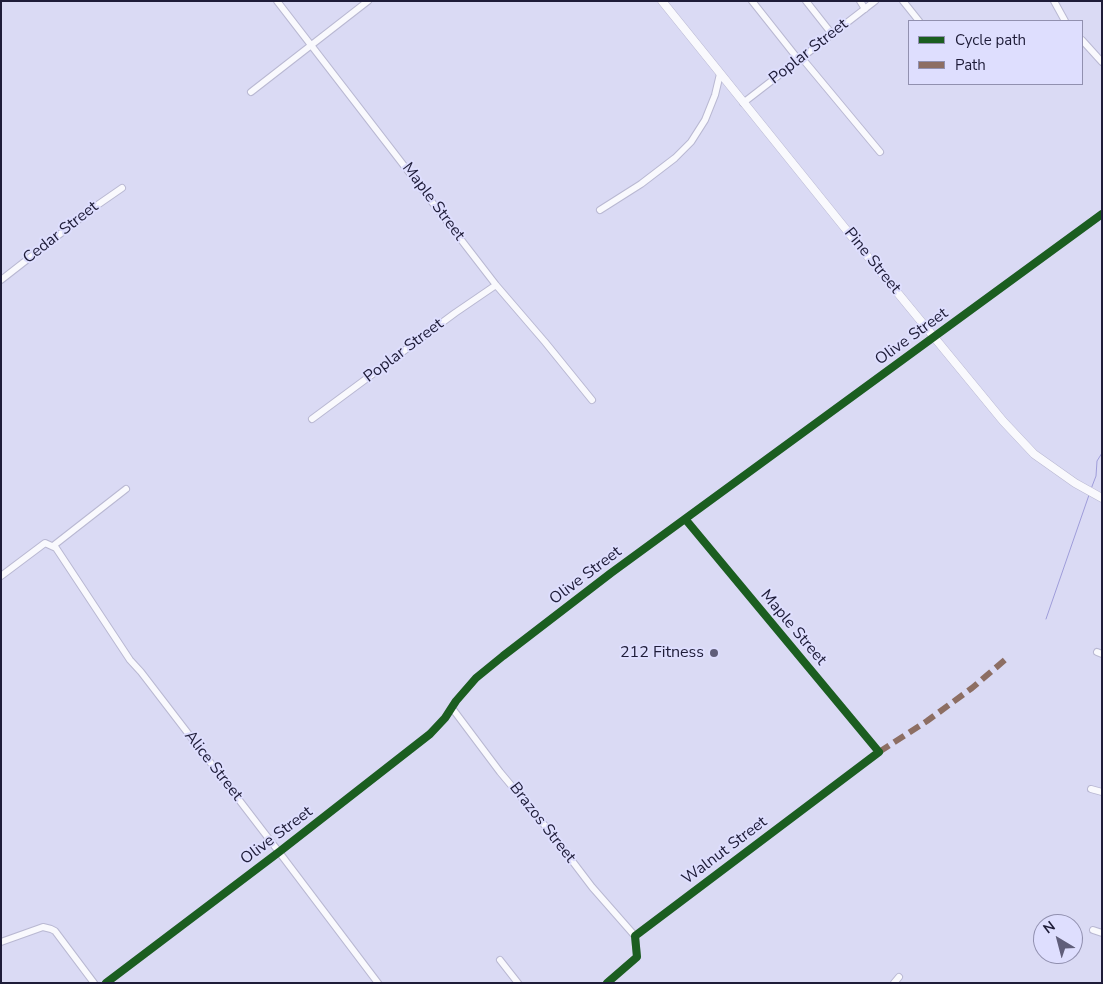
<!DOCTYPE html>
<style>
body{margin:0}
#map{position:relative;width:1103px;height:984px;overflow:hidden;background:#dadaf4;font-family:"Nunito Sans",sans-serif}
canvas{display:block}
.frame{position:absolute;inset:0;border:2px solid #1e1c38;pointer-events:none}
.legend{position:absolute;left:908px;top:20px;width:175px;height:65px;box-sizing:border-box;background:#dedefe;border:1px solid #9190af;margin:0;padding:6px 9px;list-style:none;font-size:15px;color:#1e1c38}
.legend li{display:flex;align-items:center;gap:10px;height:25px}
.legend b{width:25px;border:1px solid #9190af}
.north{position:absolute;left:1033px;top:914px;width:50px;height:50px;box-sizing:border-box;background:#dedefe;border:1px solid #9190af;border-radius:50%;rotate:323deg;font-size:14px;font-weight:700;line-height:20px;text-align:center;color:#1e1c38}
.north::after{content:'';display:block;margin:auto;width:18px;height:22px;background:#605e7a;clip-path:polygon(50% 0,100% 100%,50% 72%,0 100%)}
</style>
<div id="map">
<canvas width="1103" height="984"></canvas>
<div class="frame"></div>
<ul class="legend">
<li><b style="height:6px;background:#1b5e20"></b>Cycle path</li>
<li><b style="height:6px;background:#8d6e63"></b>Path</li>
</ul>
<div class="north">N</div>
</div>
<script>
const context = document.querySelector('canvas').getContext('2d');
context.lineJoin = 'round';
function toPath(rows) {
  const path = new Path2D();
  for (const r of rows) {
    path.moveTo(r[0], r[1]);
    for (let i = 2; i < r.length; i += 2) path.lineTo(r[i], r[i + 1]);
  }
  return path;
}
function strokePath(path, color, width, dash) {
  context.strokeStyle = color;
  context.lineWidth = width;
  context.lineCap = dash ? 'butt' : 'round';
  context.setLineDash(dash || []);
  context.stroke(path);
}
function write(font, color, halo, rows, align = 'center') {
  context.font = font + ' "Nunito Sans",sans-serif';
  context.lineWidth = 4;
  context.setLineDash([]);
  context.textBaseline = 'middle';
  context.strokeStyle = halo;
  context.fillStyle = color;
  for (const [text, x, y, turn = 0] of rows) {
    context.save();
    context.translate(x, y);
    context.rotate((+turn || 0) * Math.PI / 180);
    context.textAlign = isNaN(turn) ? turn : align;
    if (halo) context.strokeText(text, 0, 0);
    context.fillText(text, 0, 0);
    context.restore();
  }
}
const stream = toPath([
 [1091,489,1096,476,1097,461,1102,453],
 [1046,619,1089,495]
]);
const minor = toPath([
 [277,1,496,285,545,342,592,400],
 [752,1,798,59],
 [806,1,832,34],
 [860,1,865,9],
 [903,1,919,21],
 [1054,1,1065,21],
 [1082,40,1102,62],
 [801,57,880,152],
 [251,92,368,1],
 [743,103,875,1],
 [600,210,641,184,675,158,691,142,705,120,715,95,720,74],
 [1,280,96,206,122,188],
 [312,419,455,313,496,285],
 [53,546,126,489],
 [1,576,45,543,56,548,130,660,141,672,279,852,378,983],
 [1097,652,1102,654],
 [452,708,500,772,551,833,592,887,635,936],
 [1091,789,1102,792],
 [1093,930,1102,933],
 [1,942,43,927,51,929,55,931,94,983],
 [500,960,518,983],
 [106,983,279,852,430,734,445,718,456,701,476,678,503,656,611,573,1102,214],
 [607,983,637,957,635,936,879,752,686,520],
 [894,983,899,977]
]);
const major = toPath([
 [662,1,869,258,1003,421,1034,454,1075,483,1102,498]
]);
const quiet = toPath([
 [879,752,927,721,972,688,1006,659]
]);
const cycleway = toPath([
 [106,983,279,852,430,734,445,718,456,701,476,678,503,656,611,573,1102,214],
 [607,983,637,957,635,936,879,752,686,520]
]);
const markers = [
 [714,653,5,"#605e7a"]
];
const streetNames = [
 ["Poplar Street",809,52,-38],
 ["Maple Street",433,202,53],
 ["Cedar Street",61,233,-38],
 ["Pine Street",872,261,51],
 ["Olive Street",912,337,-36],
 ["Poplar Street",404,351,-37],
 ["Olive Street",586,576,-37],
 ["Maple Street",793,628,50],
 ["Alice Street",213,766,52],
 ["Brazos Street",542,823,52],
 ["Olive Street",277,836,-37],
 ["Walnut Street",725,851,-37]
];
const poiNames = [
 ["212 Fitness",704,653]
];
strokePath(stream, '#9e9cd9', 1);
strokePath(minor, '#b9b8d2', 8);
strokePath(major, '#b9b8d2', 9);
strokePath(minor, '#f9f9fd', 6);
strokePath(major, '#f9f9fd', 8);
strokePath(quiet, '#8d6e63', 6, [12, 6]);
strokePath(cycleway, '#1b5e20', 8);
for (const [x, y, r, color] of markers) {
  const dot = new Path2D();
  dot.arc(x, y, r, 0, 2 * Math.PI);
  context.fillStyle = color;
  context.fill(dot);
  strokePath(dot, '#dedefe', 2);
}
write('16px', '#1e1c38', '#dedefe', streetNames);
write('16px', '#1e1c38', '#dedefe', poiNames, 'right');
</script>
